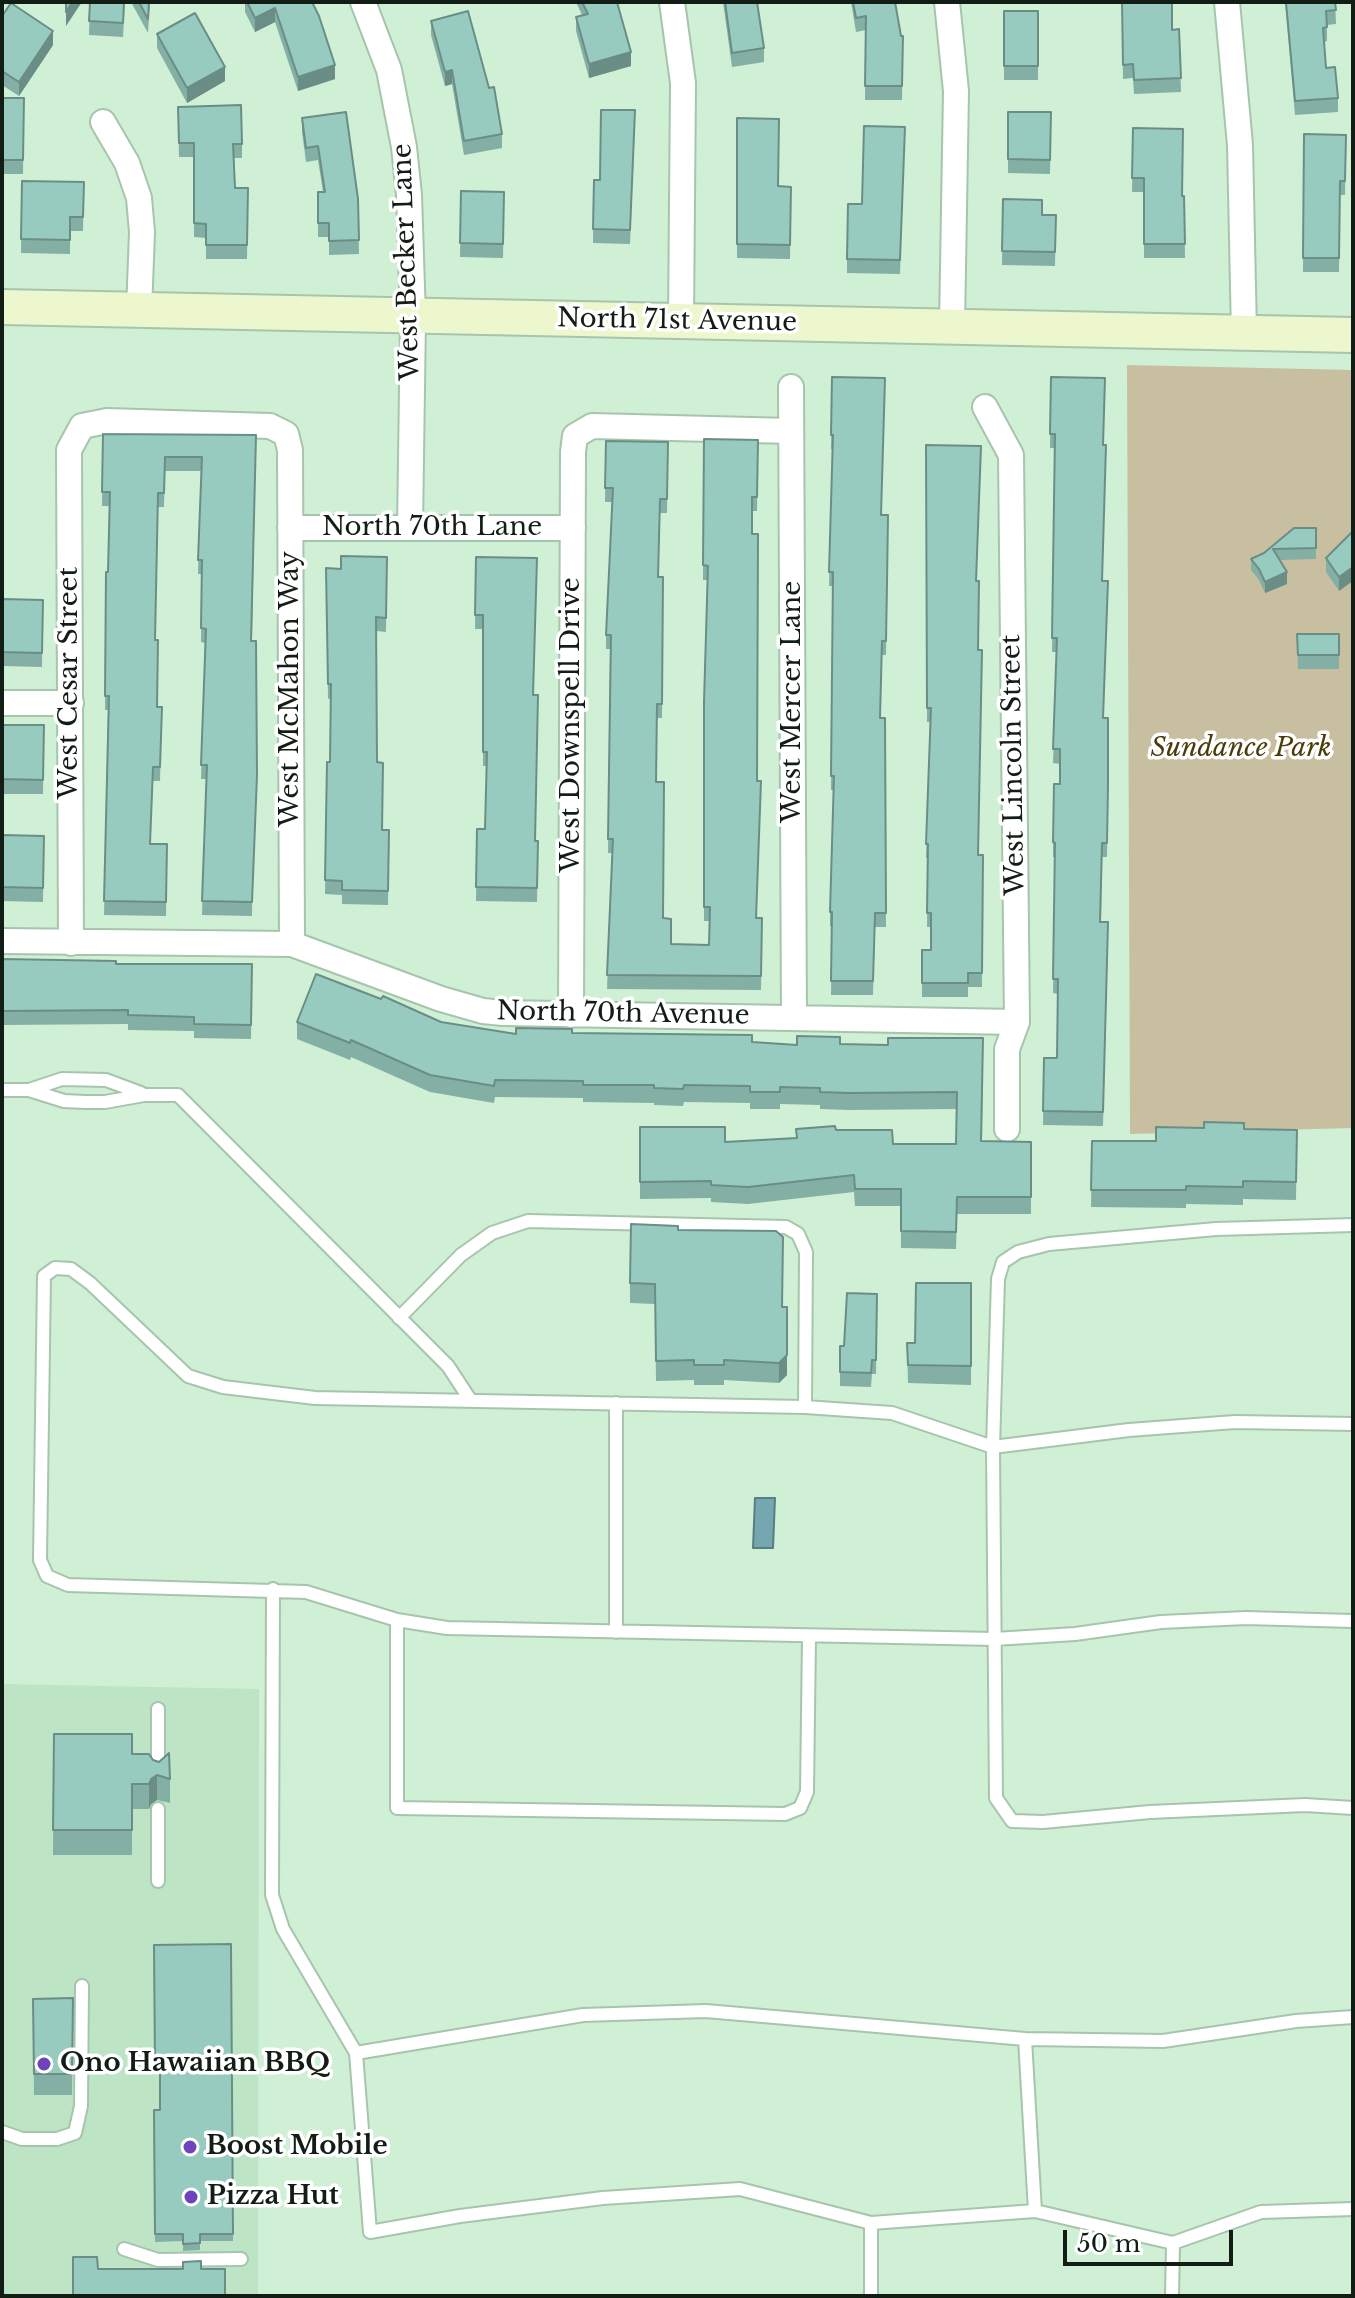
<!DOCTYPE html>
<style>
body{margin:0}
#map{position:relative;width:1355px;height:2298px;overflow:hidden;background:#cff0d5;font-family:"Libre Baskerville",serif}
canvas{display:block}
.frame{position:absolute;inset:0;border:4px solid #121e15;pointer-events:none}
.scale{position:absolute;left:1063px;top:2230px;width:170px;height:36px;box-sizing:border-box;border:4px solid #121e15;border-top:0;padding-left:10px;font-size:24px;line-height:28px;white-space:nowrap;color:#121e15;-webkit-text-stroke:6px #fff;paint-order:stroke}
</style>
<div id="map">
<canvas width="1355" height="2298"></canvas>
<div class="frame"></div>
<div class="scale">50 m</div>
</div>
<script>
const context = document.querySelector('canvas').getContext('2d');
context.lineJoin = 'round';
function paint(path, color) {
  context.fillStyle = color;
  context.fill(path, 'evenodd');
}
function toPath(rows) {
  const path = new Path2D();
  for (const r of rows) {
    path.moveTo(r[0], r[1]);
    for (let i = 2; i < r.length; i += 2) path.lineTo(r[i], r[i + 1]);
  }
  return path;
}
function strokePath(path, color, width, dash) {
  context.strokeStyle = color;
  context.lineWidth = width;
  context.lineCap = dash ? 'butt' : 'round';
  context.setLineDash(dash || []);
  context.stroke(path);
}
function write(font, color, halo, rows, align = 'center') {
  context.font = font + ' "Libre Baskerville",serif';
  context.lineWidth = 7;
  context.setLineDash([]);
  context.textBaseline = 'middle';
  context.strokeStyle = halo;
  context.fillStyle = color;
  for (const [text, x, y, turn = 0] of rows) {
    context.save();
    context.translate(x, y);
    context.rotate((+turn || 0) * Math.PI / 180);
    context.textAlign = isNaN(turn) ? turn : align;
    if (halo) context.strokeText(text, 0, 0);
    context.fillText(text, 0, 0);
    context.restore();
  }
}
const built = toPath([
 [2,1684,259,1689,258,2296,2,2296]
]);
const green = toPath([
 [1127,365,1353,370,1353,1128,1130,1134]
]);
const water = toPath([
 [755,1498,775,1498,773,1548,753,1548,755,1498]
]);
const lane = toPath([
 [2,1090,29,1090,64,1101,85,1102,105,1102,144,1095,178,1095,448,1366,471,1401],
 [29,1090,62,1079,106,1080,141,1093],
 [1353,1225,1216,1229,1049,1244,1018,1252,1003,1262,998,1279,993,1447,996,1798,1012,1821,1043,1822,1150,1812,1305,1805,1353,1808],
 [399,1318,461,1255,492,1233,528,1221,786,1227,798,1234,806,1252,805,1407],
 [1353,1424,1235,1422,1129,1430,993,1447,892,1413,805,1407,315,1398,223,1387,188,1376,90,1283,71,1269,55,1268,44,1276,40,1560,47,1576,68,1585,306,1592,397,1620,447,1628,995,1639,1075,1634,1161,1622,1246,1618,1353,1621],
 [273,1589,272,1895,283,1929,356,2053],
 [397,1620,397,1808,785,1814,800,1808,807,1792,809,1637],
 [616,1632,616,1403],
 [158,1775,158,1709],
 [158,1881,158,1809],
 [1353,2017,1296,2021,1163,2041,1025,2039,706,2011,583,2015,356,2053,370,2232,460,2216,603,2198,740,2189,871,2223,1035,2211,1173,2243,1261,2212,1353,2209],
 [1025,2039,1035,2211],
 [2,2132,22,2139,57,2139,75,2133,81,2106,82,1986],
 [871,2223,871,2296],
 [124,2249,158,2260,241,2259],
 [1172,2296,1173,2243]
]);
const street = toPath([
 [363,2,389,70,404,147,409,195,413,318,410,528],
 [672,2,683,83,681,321],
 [947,2,956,91,952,326],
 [1227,2,1240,145,1244,334],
 [103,122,127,163,139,198,142,232,139,311],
 [791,387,794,1018],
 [985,407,1011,455,1017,1022,1007,1049,1007,1129],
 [290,528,573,528],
 [2,703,71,703],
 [2,941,292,944,441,999,483,1011,503,1013,1017,1022],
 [71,943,69,450,82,426,107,421,270,426,286,434,290,450,292,944],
 [571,1015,573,452,575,436,592,426,791,431]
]);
const secondary = toPath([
 [2,307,1353,335]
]);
const wall = toPath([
 [90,2,125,2,123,37,89,35],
 [131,2,150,2,148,33],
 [245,2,312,2,335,79,298,91,275,22,255,32,245,12],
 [576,2,617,2,631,66,589,78,576,31,576,17,582,15],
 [723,2,757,2,764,48,764,62,732,67],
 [851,2,895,2,901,36,903,36,902,100,865,100,866,30,856,32],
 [1122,2,1172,30,1179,29,1181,92,1134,94,1133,78,1123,79],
 [1285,2,1335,2,1336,24,1327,25,1327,41,1324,42,1326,68,1338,98,1338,112,1295,115],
 [1004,11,1038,11,1038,80,1004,80],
 [2,16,53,45,19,96,2,85],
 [431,21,502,134,502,148,464,155,452,84,445,86,431,35],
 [157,34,225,81,187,103,157,48],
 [2,98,24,98,23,174,2,174],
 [178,107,242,144,242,158,234,158,235,188,248,188,247,259,206,259,206,238,194,237,194,157,179,157],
 [1051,112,1050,174,1008,173,1008,159],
 [302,118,358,199,359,254,329,255,329,237,318,237,318,192,323,192,318,160,306,162,302,132],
 [737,118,778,186,791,187,790,259,737,258],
 [635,124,630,244,593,243,594,180,600,180],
 [905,127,900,274,847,273,847,259,862,204],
 [1133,128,1182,196,1184,196,1185,258,1144,258,1144,192,1132,192],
 [1304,134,1346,135,1345,195,1340,195,1339,272,1303,272],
 [22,181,84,182,83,231,70,231,70,254,21,253],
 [461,191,504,192,503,258,460,257],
 [1003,199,1042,215,1056,215,1055,266,1002,265],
 [832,377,882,515,887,597,886,655,882,655,880,718,885,718,886,927,875,927,873,995,831,995,832,926,830,926,830,912,834,790,831,790,833,586,829,586,833,449,831,449],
 [1051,377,1103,581,1103,718,1108,799,1107,857,1102,857,1101,922,1108,936,1103,1126,1043,1125,1044,1058,1057,1058,1058,994,1053,993,1055,857,1053,857,1053,842,1060,784,1060,764,1053,763,1057,652,1052,652,1055,448,1050,448],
 [103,434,256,435,252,641,256,641,252,916,202,915,206,779,201,779,205,643,201,642,202,574,198,574,201,471,165,471,164,507,158,507,155,640,157,707,162,707,160,781,153,781,150,844,167,844,166,916,104,915,108,710,105,710,106,572,108,572,109,506,102,506],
 [704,439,758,440,757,511,752,511,752,534,756,918,762,918,761,990,607,989,612,853,608,853,610,649,606,649,606,635,612,502,605,502,606,441,668,442,667,513,660,513,658,577,663,577,662,718,657,718,656,782,663,918,671,944,709,945,710,921,704,921,704,702,708,580,703,580],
 [926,445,976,581,978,650,978,855,983,855,982,987,968,987,968,997,922,997,922,950,931,950,931,927,927,927,928,858,926,858,930,722,927,722],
 [1316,528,1316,559,1279,560,1287,584,1265,593,1259,580,1251,570,1251,559],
 [1353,531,1339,591,1326,572,1326,558],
 [387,557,386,632,377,631,377,762,382,830,389,830,388,905,342,904,342,895,325,894,327,762,330,762,331,698,328,699,326,568,341,569],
 [476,557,533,695,535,841,538,841,537,902,476,901,477,829,485,829,487,766,483,766,483,629,475,629],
 [2,599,43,600,42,667,2,666],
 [1297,634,1339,634,1339,669,1298,669],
 [2,725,44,725,43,794,2,794],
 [2,835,44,836,43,902,2,901],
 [2,959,116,964,252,964,251,1039,194,1038,194,1031,128,1030,128,1024,2,1025],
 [297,1022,441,1022,516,1034,572,1033,797,1045,840,1044,888,1045,983,1038,982,1141,1031,1142,1031,1214,957,1214,956,1249,901,1248,901,1206,855,1206,854,1192,748,1204,711,1202,711,1198,640,1199,640,1127,725,1142,796,1138,836,1130,893,1144,956,1144,957,1109,849,1110,820,1109,820,1105,780,1104,780,1109,750,1109,750,1103,684,1102,683,1106,654,1105,654,1103,583,1102,583,1098,495,1097,494,1103,430,1092,351,1057,350,1060,297,1039],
 [1244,1129,1297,1130,1296,1200,1243,1199,1243,1205,1186,1204,1186,1208,1091,1207,1092,1141,1156,1141],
 [678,1230,783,1307,787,1375,779,1383,724,1380,724,1385,694,1385,694,1380,656,1381,655,1304,630,1303,630,1283],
 [971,1283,971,1385,908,1383,907,1343,915,1343],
 [877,1294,876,1374,872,1374,871,1387,840,1386,840,1346,844,1346],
 [54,1734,132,1754,153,1760,170,1779,170,1803,157,1800,151,1804,149,1809,132,1809,132,1855,53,1855],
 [231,1944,233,2241,200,2241,200,2250,183,2251,183,2241,155,2242,154,2110,160,2110,160,2071,155,2071,154,1945],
 [73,1998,72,2095,34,2095,33,1999]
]);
const shadedWall = toPath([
 [72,2,82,2,66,26,66,12],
 [275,8,275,22,255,32,255,18],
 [53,31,53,45,19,96,19,82],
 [631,52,631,66,589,78,589,64],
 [335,65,335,79,298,91,298,77],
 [225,67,225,81,187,103,187,88],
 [452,70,452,84,445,86,445,72],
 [1353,567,1353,581,1339,591,1339,577],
 [1287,572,1287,584,1265,593,1265,582],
 [787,1355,787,1375,779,1383,779,1363],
 [157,1775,157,1800,151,1804,149,1809,149,1784,151,1779]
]);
const building = toPath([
 [66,2,72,2,66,12,66,2],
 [90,2,124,2,123,23,89,21,90,2],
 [139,2,149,2,148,19,139,2],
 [247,2,312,2,319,16,335,65,298,77,275,8,255,18,247,2],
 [582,2,617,2,631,52,589,64,576,17,588,14,582,2],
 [725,2,757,2,764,48,732,53,725,2],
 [853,2,895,2,901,36,903,36,902,86,865,86,866,16,856,18,853,2],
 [1122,2,1172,2,1172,30,1179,29,1181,78,1134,80,1133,64,1123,65,1122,2],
 [1286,2,1335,2,1336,10,1326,11,1327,27,1323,28,1326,68,1335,67,1338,98,1295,101,1286,2],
 [11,3,53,31,19,82,2,71,2,16,11,3],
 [468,11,489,88,494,87,502,134,464,141,452,70,445,72,431,21,468,11],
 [1004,11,1038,11,1038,66,1004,66,1004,11],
 [195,13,225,67,187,88,157,34,195,13],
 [2,98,24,98,23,160,2,160,2,98],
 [241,105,242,144,233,144,235,188,248,188,247,245,206,245,206,224,194,223,194,143,179,143,178,107,241,105],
 [601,110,635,110,630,230,593,229,594,180,600,180,601,110],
 [346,112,358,199,359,240,329,241,329,223,318,223,318,192,325,192,318,146,306,148,302,118,346,112],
 [1008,112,1051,112,1050,160,1008,159,1008,112],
 [737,118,779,119,778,186,791,187,790,245,737,244,737,118],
 [864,126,905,127,900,260,847,259,848,204,862,204,864,126],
 [1133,128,1183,129,1182,196,1184,196,1185,244,1144,244,1144,178,1132,178,1133,128],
 [1304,134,1346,135,1345,181,1340,181,1339,258,1303,258,1304,134],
 [22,181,84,182,83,217,70,217,70,240,21,239,22,181],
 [461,191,504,192,503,244,460,243,461,191],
 [1003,199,1042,200,1042,215,1056,215,1055,252,1002,251,1003,199],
 [832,377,885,378,881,515,888,515,887,583,886,641,882,641,880,718,885,718,886,913,875,913,873,981,831,981,832,912,830,912,834,776,831,776,833,572,829,572,833,435,831,435,832,377],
 [1051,377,1105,378,1103,445,1106,445,1102,581,1108,581,1103,718,1108,718,1108,785,1107,843,1102,843,1100,922,1108,922,1103,1112,1043,1111,1044,1058,1057,1058,1058,979,1053,979,1055,843,1053,842,1054,784,1060,784,1060,749,1053,749,1057,638,1052,638,1055,434,1050,434,1051,377],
 [103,434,256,435,251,641,256,641,257,775,252,902,202,901,207,765,201,765,206,629,201,628,202,560,198,560,202,457,165,457,164,493,158,493,155,640,158,640,157,707,162,707,160,767,153,767,150,844,167,844,166,902,104,901,109,696,105,696,106,572,108,572,110,492,102,492,103,434],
 [704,439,758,440,757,497,752,497,752,534,758,534,757,781,761,781,756,918,762,918,761,976,607,975,613,839,608,839,611,635,606,635,613,488,605,488,606,441,668,442,667,499,660,499,658,577,663,577,662,704,657,704,656,782,664,782,663,918,671,919,671,944,709,945,710,907,704,907,704,702,708,566,703,565,704,439],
 [926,445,981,446,976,581,979,581,978,650,982,650,978,855,983,855,982,973,968,973,968,983,922,983,922,950,931,950,931,913,927,913,928,844,926,844,931,708,927,708,926,445],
 [1294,528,1316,528,1316,548,1273,549,1287,572,1265,582,1259,569,1251,559,1264,553,1294,528],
 [1353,531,1353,567,1339,577,1326,558,1353,531],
 [341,556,387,557,386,618,376,617,377,762,383,763,382,830,389,830,388,891,342,890,342,881,325,880,327,762,330,762,331,684,328,684,326,568,341,569,341,556],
 [476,557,537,558,533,695,538,695,535,841,538,841,537,888,476,887,477,829,485,829,487,752,483,752,483,615,475,615,476,557],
 [2,599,43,600,42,653,2,652,2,599],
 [1297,634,1339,634,1339,655,1298,655,1297,634],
 [2,725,44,725,43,780,2,779,2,725],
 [2,835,44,836,43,888,2,887,2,835],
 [2,959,116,961,116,964,252,964,251,1025,194,1024,194,1017,128,1015,128,1010,2,1011,2,959],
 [316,974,381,999,383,996,441,1022,516,1034,516,1028,572,1029,572,1033,752,1035,752,1042,797,1045,797,1036,840,1037,840,1044,888,1045,888,1038,983,1038,981,1141,1031,1142,1031,1197,957,1197,956,1232,901,1231,901,1189,855,1189,854,1175,748,1187,711,1185,711,1181,640,1182,640,1127,725,1127,725,1142,797,1138,796,1129,835,1126,836,1130,892,1130,893,1144,956,1144,957,1092,849,1093,820,1092,820,1088,780,1087,780,1092,750,1092,750,1086,684,1085,683,1089,654,1088,654,1085,583,1085,583,1081,495,1080,494,1086,430,1075,351,1040,350,1043,297,1022,316,974],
 [1204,1122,1244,1123,1244,1129,1297,1130,1296,1182,1243,1181,1243,1187,1186,1186,1186,1190,1091,1190,1092,1141,1156,1141,1156,1127,1204,1128,1204,1122],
 [631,1224,678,1226,678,1230,776,1231,783,1237,782,1307,787,1307,787,1355,779,1363,724,1360,724,1365,694,1365,694,1360,656,1361,655,1284,630,1283,631,1224],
 [916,1283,971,1283,971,1366,908,1365,907,1343,915,1343,916,1283],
 [847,1293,877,1294,876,1360,872,1360,871,1373,840,1372,840,1346,844,1346,847,1293],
 [54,1734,132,1734,132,1754,149,1754,153,1760,159,1762,169,1753,170,1779,157,1775,151,1779,149,1784,132,1784,132,1830,53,1830,54,1734],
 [231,1944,233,2234,200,2234,200,2243,183,2244,183,2234,155,2234,154,2110,160,2110,160,2064,155,2064,154,1945,231,1944],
 [73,1998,72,2074,34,2074,33,1999,73,1998],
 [73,2257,97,2257,98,2269,183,2269,183,2262,201,2261,201,2269,225,2269,225,2296,73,2296,73,2257]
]);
const markers = [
 [44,2064,8,"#6f43bb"],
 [190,2147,8,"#6f43bb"],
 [191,2197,8,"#6f43bb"]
];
const streetNames = [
 ["West Becker Lane",407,262,-92],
 ["North 71st Avenue",677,321,1],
 ["North 70th Lane",432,528],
 ["West Cesar Street",70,683,-90],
 ["West McMahon Way",291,689,-90],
 ["West Mercer Lane",793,702,-90],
 ["West Downspell Drive",572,725,-90],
 ["West Lincoln Street",1014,765,-91],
 ["North 70th Avenue",623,1014,1]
];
const parkNames = [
 ["Sundance Park",1241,749]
];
const poiNames = [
 ["Ono Hawaiian BBQ",60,2064],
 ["Boost Mobile",206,2147],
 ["Pizza Hut",207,2197]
];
paint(built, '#bde4c5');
paint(green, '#c8bfa0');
paint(water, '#74a7af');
strokePath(water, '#577e81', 2);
strokePath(lane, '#a6c5ac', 16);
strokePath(street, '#a6c5ac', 28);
strokePath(secondary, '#a6c5ac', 38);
strokePath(lane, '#fff', 12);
strokePath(street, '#fff', 24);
strokePath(secondary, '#edf7ce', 34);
paint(wall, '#83afa5');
paint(shadedWall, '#6a8e86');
paint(building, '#98cbc0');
strokePath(building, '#6a8e86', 2);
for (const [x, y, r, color] of markers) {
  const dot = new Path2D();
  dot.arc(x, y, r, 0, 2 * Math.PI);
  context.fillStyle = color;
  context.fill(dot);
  strokePath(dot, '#fff', 3);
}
write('26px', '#121e15', '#fff', streetNames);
write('italic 26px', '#4a3c09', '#fff', parkNames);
write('bold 26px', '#121e15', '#fff', poiNames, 'left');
</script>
